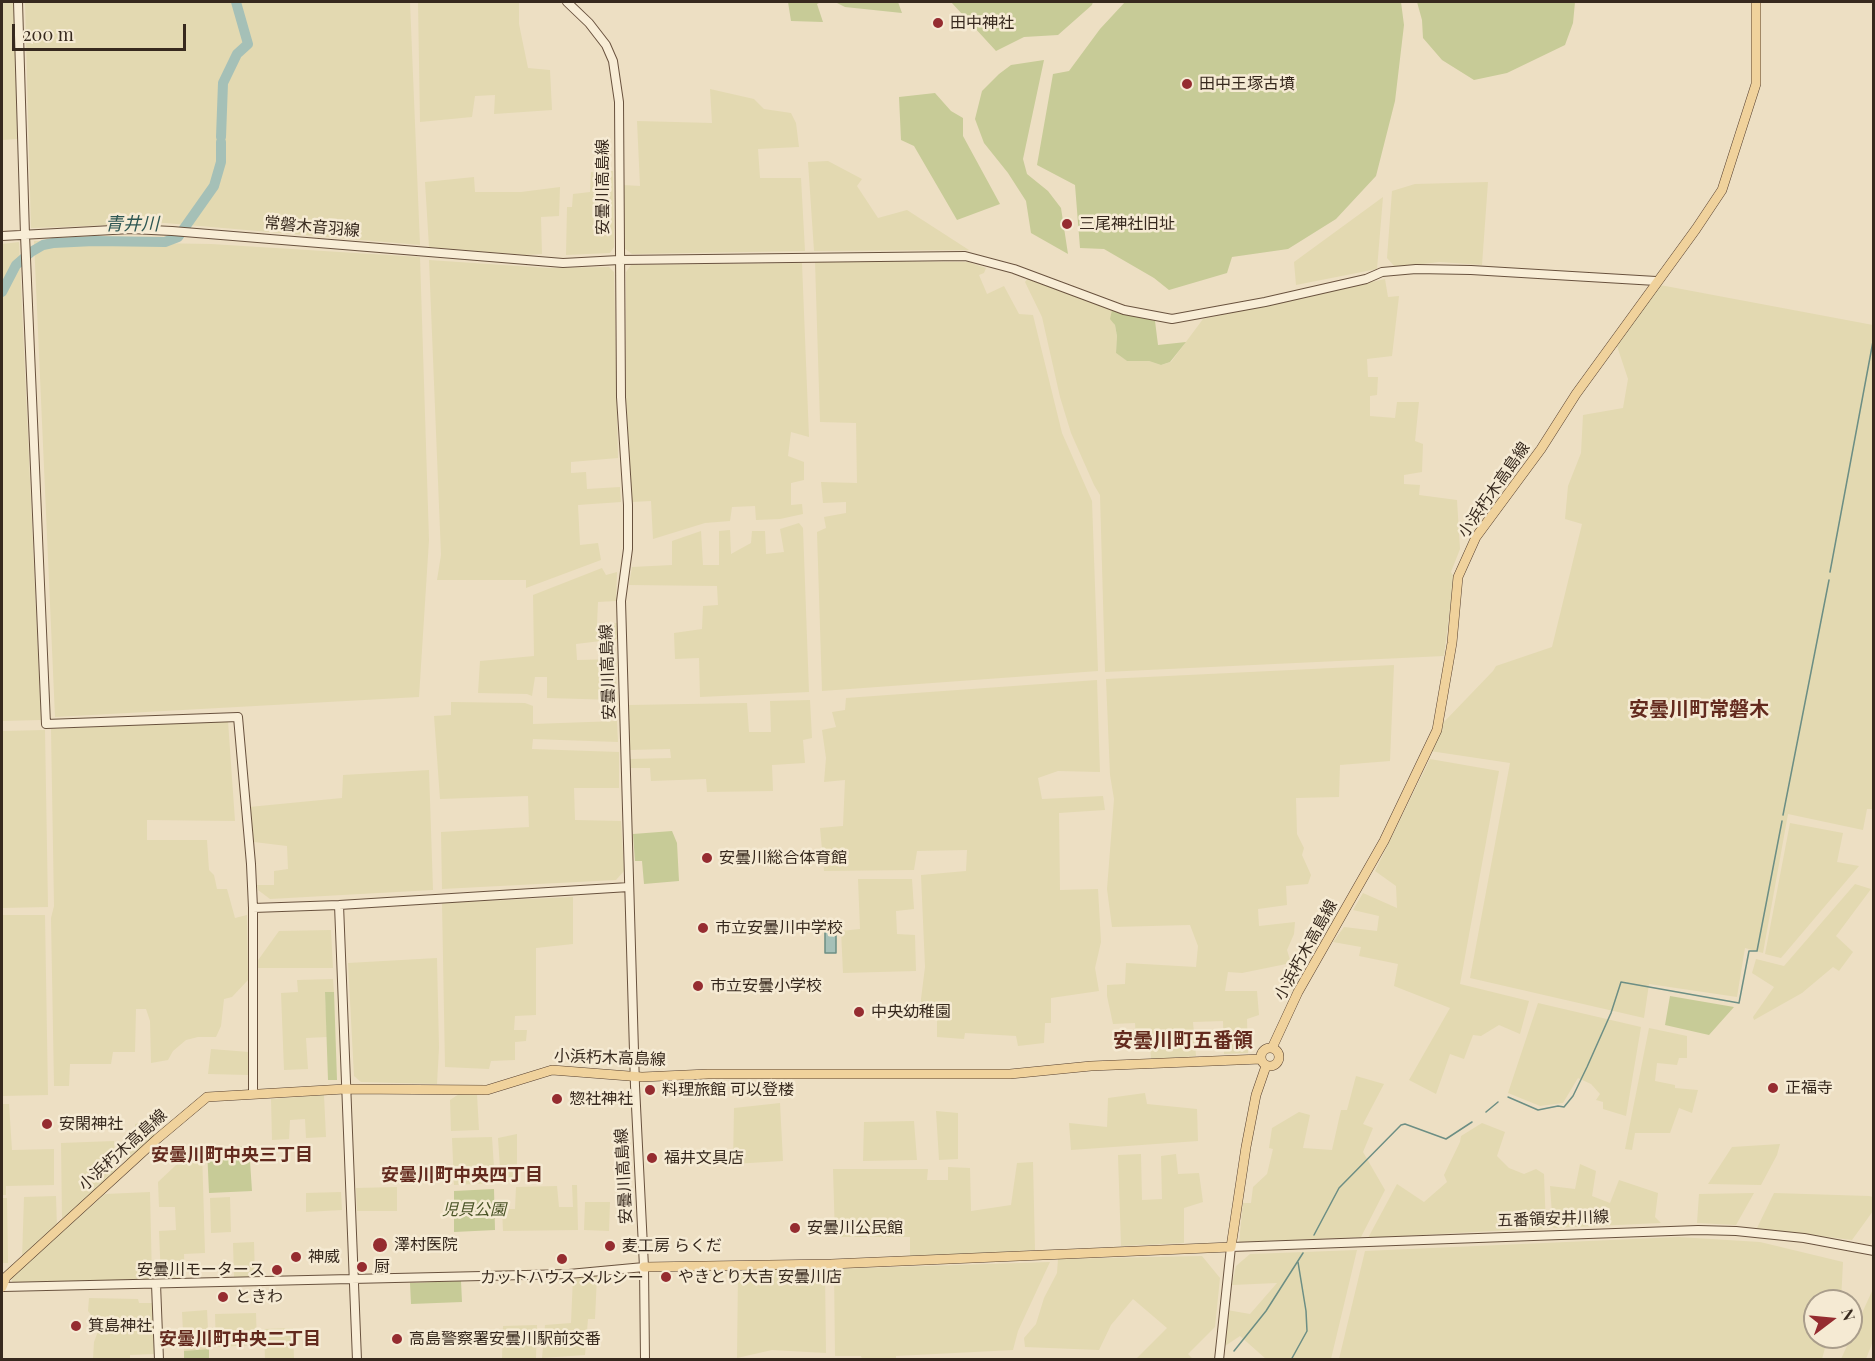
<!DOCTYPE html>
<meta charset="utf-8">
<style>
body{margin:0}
#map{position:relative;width:1875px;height:1361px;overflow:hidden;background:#eddfc3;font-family:"Playfair Display",serif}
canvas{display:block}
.frame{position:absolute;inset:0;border:3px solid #37291e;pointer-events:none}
.north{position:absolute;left:1803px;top:1289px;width:60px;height:60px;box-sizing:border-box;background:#f5ead3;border:2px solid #a99d8b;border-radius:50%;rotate:74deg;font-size:16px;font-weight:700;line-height:24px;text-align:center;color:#37291e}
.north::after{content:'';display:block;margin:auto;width:21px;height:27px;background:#952c30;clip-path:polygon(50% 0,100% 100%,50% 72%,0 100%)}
.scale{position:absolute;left:12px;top:24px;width:174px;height:27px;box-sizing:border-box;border:3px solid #37291e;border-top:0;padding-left:8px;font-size:18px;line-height:21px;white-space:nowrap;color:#37291e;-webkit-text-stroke:4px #f5ead3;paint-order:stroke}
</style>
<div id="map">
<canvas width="1875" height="1361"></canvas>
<div class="frame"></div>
<div class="north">N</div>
<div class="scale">200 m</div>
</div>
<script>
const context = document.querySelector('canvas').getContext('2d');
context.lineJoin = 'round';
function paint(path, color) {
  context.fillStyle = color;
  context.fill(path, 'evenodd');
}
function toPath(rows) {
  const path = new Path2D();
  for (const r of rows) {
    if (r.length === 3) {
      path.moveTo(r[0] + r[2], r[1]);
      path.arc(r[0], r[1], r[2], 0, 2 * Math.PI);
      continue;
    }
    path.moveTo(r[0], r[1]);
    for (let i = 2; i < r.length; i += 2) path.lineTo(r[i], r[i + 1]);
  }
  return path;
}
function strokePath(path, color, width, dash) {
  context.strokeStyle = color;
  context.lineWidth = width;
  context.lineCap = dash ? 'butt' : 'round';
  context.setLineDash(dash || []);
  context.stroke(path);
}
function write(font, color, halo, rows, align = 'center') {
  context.font = font + ' "Playfair Display","Noto Sans JP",serif';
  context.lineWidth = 5;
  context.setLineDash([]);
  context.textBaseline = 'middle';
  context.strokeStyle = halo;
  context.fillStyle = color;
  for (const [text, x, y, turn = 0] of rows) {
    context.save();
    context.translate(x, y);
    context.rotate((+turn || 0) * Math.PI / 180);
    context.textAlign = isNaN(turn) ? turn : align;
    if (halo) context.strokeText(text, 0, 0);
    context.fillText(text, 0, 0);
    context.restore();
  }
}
const farmland = toPath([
 [2,2,14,2,17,139,2,140],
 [25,2,410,2,420,245,165,223,31,228],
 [418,2,519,2,519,24,528,68,550,70,552,110,494,114,495,95,475,96,472,117,420,122],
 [710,89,754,99,764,109,791,113,796,123,799,147,758,149,760,178,801,178,805,251,632,254,624,248,623,185,640,186,637,121,712,123],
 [828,161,862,179,857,186,878,218,907,210,969,250,814,251,808,162],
 [613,171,614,247,610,253,566,255,567,207,572,207,573,194,590,192,591,172],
 [474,177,475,192,521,192,560,187,559,216,541,217,542,254,525,255,429,247,425,182],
 [1488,182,1482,265,1440,262,1395,267,1387,258,1392,191,1415,184],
 [1383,197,1377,269,1296,285,1294,262],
 [34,241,211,244,420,257,429,540,419,697,55,717],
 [19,242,41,720,2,721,2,244],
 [429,260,548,268,609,267,614,272,618,458,571,462,571,473,586,472,587,489,620,487,621,502,578,505,580,545,598,543,601,560,526,588,526,580,437,580,441,555],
 [815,261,968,262,986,268,984,273,979,275,987,294,1004,286,1019,314,1033,315,1062,433,1092,501,1098,671,822,691,817,532,826,528,824,517,846,513,846,502,823,503,821,482,857,483,856,423,820,422],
 [802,263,809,437,791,432,788,456,804,462,804,480,791,483,791,505,802,504,803,514,780,519,756,520,755,506,732,507,730,521,705,523,653,539,651,501,632,502,626,403,626,272,631,265],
 [1028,278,1112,310,1117,336,1116,353,1127,361,1149,361,1161,365,1171,362,1203,319,1385,279,1388,297,1399,296,1392,356,1367,359,1368,377,1378,377,1377,395,1370,396,1370,416,1395,418,1397,402,1419,402,1415,441,1423,444,1422,472,1404,475,1404,484,1420,485,1419,495,1457,500,1460,549,1451,572,1454,577,1444,656,1105,672,1100,495,1094,485,1071,433,1060,397,1042,317,1025,282],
 [1660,285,1873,325,1873,809,1867,809,1863,830,1788,814,1763,953,1745,948,1737,997,1649,984,1644,1018,1470,978,1510,763,1430,751,1443,723,1493,671,1496,666,1552,647,1582,524,1565,519,1568,486,1581,453,1583,415,1623,408,1628,379,1617,346],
 [799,523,803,528,809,692,700,697,699,658,675,659,674,633,702,629,703,606,718,605,717,586,629,585,632,567,672,565,672,541,701,531,703,565,719,565,719,531,730,530,731,554,751,543,752,531,765,531,766,554,784,552,780,529],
 [602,568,606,575,617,572,616,601,598,602,597,624,617,623,617,639,576,644,577,660,615,659,617,700,547,698,547,677,535,677,532,696,527,694,478,693,480,661,534,656,533,595],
 [1394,665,1390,761,1340,765,1339,797,1296,798,1297,834,1304,848,1302,855,1311,875,1308,884,1286,886,1287,905,1258,909,1259,926,1295,922,1294,934,1287,950,1291,963,1242,973,1228,972,1225,991,1257,991,1259,1015,1247,1019,1248,1053,1224,1054,1223,1021,1193,1022,1196,1056,1151,1060,1150,1042,1136,1040,1135,1023,1113,1024,1107,996,1107,985,1125,984,1126,963,1196,967,1198,946,1190,925,1112,927,1107,889,1114,799,1110,775,1106,679],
 [1097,680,1100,772,1058,771,1038,778,1042,799,1103,796,1105,810,1059,813,1060,890,1098,889,1101,942,1095,968,1099,991,1051,998,1051,1023,1045,1023,1044,1043,1018,1046,1016,1036,965,1033,964,1039,937,1037,937,1020,922,1018,921,999,925,967,921,875,966,871,967,850,917,851,914,870,824,871,820,828,843,826,845,780,824,782,826,758,822,730,836,727,832,712,845,710,846,698],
 [810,700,812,738,803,740,805,763,772,765,773,791,707,792,706,779,651,781,650,768,630,768,630,759,671,758,670,749,629,750,629,705,747,703,749,732,771,732,770,701],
 [451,702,525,703,533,706,533,724,617,721,618,742,533,739,532,749,619,752,619,788,574,788,575,820,621,821,624,871,616,880,442,889,441,832,529,827,528,796,440,799,434,716,451,715],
 [228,721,235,821,147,820,147,840,207,840,209,870,214,875,217,889,227,889,235,918,247,915,248,980,232,997,224,999,221,1026,216,1037,198,1037,186,1040,173,1051,168,1060,151,1063,150,1021,146,1009,136,1009,135,1052,113,1052,111,1064,70,1064,69,1086,54,1086,51,918,54,906,51,729],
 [45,730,48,907,2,908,2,731],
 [1430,759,1499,771,1460,984,1529,1001,1520,1034,1499,1025,1481,1036,1473,1035,1464,1059,1450,1054,1436,1094,1409,1080,1450,1008,1394,986,1398,964,1359,956,1361,947,1333,942,1344,927,1377,931,1379,916,1353,910,1363,893,1397,908,1396,886,1375,871],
 [429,770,433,890,270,899,258,890,257,885,274,885,274,871,288,869,287,846,254,842,249,807,342,798,343,775],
 [1790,823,1843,833,1837,862,1859,866,1781,958,1765,954],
 [858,879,912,879,914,909,896,911,897,934,915,935,916,971,843,973,841,931,860,929],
 [1855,884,1871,889,1836,936,1853,952,1839,971,1833,967,1802,993,1754,1020,1753,1017,1774,987,1752,973,1756,959,1784,966],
 [573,897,573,944,536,948,536,1015,515,1016,514,1030,527,1030,526,1041,515,1042,515,1060,491,1061,489,1069,445,1067,442,903],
 [2,915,45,915,48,1095,2,1096],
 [331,930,333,968,255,968,256,963,279,931],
 [437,958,439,1048,437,1084,361,1082,354,1076,348,963],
 [333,979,334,992,325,993,327,1037,306,1038,308,1069,284,1070,281,993,298,992,297,980],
 [1538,1003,1641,1027,1626,1116,1603,1109,1603,1102,1596,1100,1600,1094,1591,1084,1578,1078,1563,1103,1540,1106,1508,1093],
 [1649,1028,1687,1036,1687,1058,1679,1058,1677,1065,1657,1063,1655,1081,1675,1085,1675,1088,1698,1090,1692,1113,1679,1108,1670,1133,1635,1133,1632,1150,1625,1149],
 [211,1049,249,1052,249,1075,208,1074],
 [1356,1076,1384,1084,1363,1124,1373,1128,1363,1152,1385,1190,1361,1237,1239,1242,1243,1203,1251,1203,1253,1187,1267,1174,1273,1149,1269,1148,1272,1128,1299,1112,1310,1115,1303,1148,1332,1150,1341,1110,1347,1110],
 [1145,1093,1147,1104,1197,1109,1198,1141,1071,1150,1069,1123,1107,1127,1108,1098],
 [459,1094,477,1094,479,1130,451,1131,450,1100],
 [324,1095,326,1137,306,1138,305,1119,290,1120,289,1139,272,1140,271,1099],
 [780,1103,783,1161,733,1164,734,1108],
 [2,1104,9,1104,12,1150,54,1149,54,1185,6,1186,6,1195,2,1195],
 [936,1111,958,1113,958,1159,939,1160],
 [152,1121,156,1136,127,1163,126,1139,135,1138,135,1124],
 [914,1121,917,1160,863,1161,864,1122],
 [1482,1123,1505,1132,1497,1156,1509,1168,1524,1174,1536,1169,1544,1174,1546,1228,1368,1238,1397,1184,1424,1202,1447,1182,1444,1175,1460,1142,1461,1136],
 [517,1134,517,1181,501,1183,498,1138],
 [492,1137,495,1183,454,1185,452,1138],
 [114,1141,116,1173,66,1219,62,1218,61,1143],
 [1780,1144,1777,1155,1761,1185,1708,1184,1732,1147],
 [192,1150,202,1150,205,1253,184,1254,185,1280,161,1280,159,1231,176,1230,175,1207,159,1207,158,1182],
 [1141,1154,1142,1200,1162,1199,1161,1156,1176,1154,1178,1174,1199,1173,1203,1202,1184,1208,1184,1243,1121,1246,1118,1155],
 [1033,1162,1035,1250,910,1257,910,1237,835,1237,833,1169,928,1169,927,1180,948,1180,948,1167,970,1168,971,1211,1011,1205,1017,1163],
 [1580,1164,1596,1171,1592,1196,1610,1203,1619,1180,1658,1193,1655,1217,1661,1223,1553,1228,1550,1186,1575,1189],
 [572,1185,577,1185,578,1230,503,1231,502,1209,515,1209,516,1187,557,1186,559,1207,573,1207],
 [397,1187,397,1211,357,1211,356,1188],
 [150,1192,152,1279,13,1284,11,1277,105,1194],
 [341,1192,342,1210,306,1212,306,1193],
 [1754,1193,1736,1225,1697,1223,1699,1194],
 [1774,1193,1869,1196,1873,1197,1873,1211,1852,1240,1757,1228],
 [56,1196,57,1228,22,1259,24,1197],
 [230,1197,231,1232,211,1233,210,1198],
 [2,1198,7,1198,8,1263,2,1263],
 [585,1202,610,1202,609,1231,584,1230],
 [1678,1237,1760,1242,1843,1262,1841,1301,1815,1301,1815,1337,1828,1337,1822,1359,1339,1359,1365,1251],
 [254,1242,255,1277,234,1278,233,1243],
 [1357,1250,1331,1359,1266,1359,1240,1336,1225,1346,1227,1310,1250,1314,1277,1283,1232,1285,1236,1266,1250,1254],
 [1202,1256,1220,1278,1215,1327,1188,1354,1193,1359,1136,1359,1167,1328,1133,1299,1111,1325,1099,1350,1025,1347,1024,1338,1036,1324,1044,1298,1057,1273,1058,1259],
 [1050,1262,1018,1331,1013,1350,896,1356,896,1360,862,1359,861,1356,835,1356,834,1269],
 [825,1271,826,1353,772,1350,737,1358,738,1272],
 [597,1276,595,1319,588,1319,585,1355,542,1358,545,1325,571,1323,573,1277],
 [1873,1289,1873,1341,1866,1359,1841,1359],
 [89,1298,138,1299,139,1303,153,1303,154,1354,130,1355,130,1359,93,1359,94,1342,100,1326,88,1311],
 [207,1310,209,1349,184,1351,182,1312],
 [256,1313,257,1345,216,1347,215,1314],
 [537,1325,536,1358,502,1359,503,1326],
 [293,1328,294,1359,265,1359,264,1329]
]);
const green = toPath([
 [788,2,821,2,817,4,823,22,791,21],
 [835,2,898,2,902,13,845,7],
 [951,2,1093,2,1092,5,1058,35,1024,37,996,51],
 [1125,2,1401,2,1404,25,1395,101,1376,176,1336,219,1288,249,1232,257,1227,273,1169,290,1154,278,1104,249,1080,248,1075,185,1037,165,1053,74,1069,71,1100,29],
 [1417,2,1575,2,1573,23,1565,45,1507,73,1474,80,1442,60,1423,38,1422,20],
 [1044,60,1023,159,1027,174,1048,191,1061,208,1068,254,1031,233,1026,201,1008,173,984,143,975,119,982,91,999,74,1011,65],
 [935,93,951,111,963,118,963,136,1000,204,957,220,914,146,901,140,899,97],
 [1112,310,1155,321,1158,345,1186,342,1170,362,1161,365,1149,361,1127,361,1116,353,1117,336,1115,325,1110,319],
 [672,831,677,843,679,881,644,884,642,861,635,861,633,834],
 [325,992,334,992,337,1080,328,1080],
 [1670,996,1734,1007,1709,1035,1665,1025],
 [249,1146,252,1191,209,1193,207,1148],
 [494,1189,495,1230,454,1232,454,1191],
 [461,1281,462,1302,411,1304,410,1283],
 [209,1349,209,1359,184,1359,184,1351]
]);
const water = toPath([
 [825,931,836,932,836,953,825,953,825,931]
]);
const stream = toPath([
 [1830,572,1874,336],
 [1783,815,1829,580],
 [1508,1097,1538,1110,1558,1106,1564,1107,1573,1096,1587,1067,1611,1013,1621,982,1739,1003,1749,951,1757,951,1782,821],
 [1486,1112,1498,1102],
 [1314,1235,1339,1188,1401,1125,1405,1124,1446,1139,1472,1122],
 [1234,1351,1266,1311,1303,1253],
 [1291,1360,1307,1331,1306,1311,1298,1262]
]);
const river = toPath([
 [221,137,223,83,237,54,248,44,236,2],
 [2,292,16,265,31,252,43,245,53,243,94,241,165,242,178,237,214,186,221,162,221,142]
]);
const secondary = toPath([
 [18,2,25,235,46,724,238,717,251,864,253,908,253,1094],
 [567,2,589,23,606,45,613,61,619,102,621,397,628,505,628,549,621,601,635,1086,644,1267,645,1360],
 [2,236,131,229,172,231,563,263,619,260,965,256,1014,269,1124,310,1172,319,1265,302,1366,279,1382,272,1416,269,1471,270,1656,281],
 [339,905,357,1360],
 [253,908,339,905,629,887],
 [156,1284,159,1360],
 [3,1287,569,1274,644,1267],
 [1219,1360,1231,1247,1698,1230,1736,1231,1804,1238,1874,1251]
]);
const primary = toPath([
 [1270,1057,9],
 [1272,1048,1298,992,1384,841,1437,730,1452,643,1458,577,1476,537,1541,449,1576,394,1696,229,1722,190,1756,84,1756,2],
 [644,1267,831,1264,1231,1247,1246,1147,1256,1095,1266,1066],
 [2,1287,6,1277,157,1139,207,1097,345,1089,487,1090,552,1070,642,1077,708,1074,1010,1074,1091,1066,1261,1059]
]);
const markers = [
 [938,23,6,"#952c30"],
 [1187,84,6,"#952c30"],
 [1067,224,6,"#952c30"],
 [707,858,6,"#952c30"],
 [703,928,6,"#952c30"],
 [698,986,6,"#952c30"],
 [859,1012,6,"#952c30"],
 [1773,1088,6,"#952c30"],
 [650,1090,6,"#952c30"],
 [557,1099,6,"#952c30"],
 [47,1124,6,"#952c30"],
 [652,1158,6,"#952c30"],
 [795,1228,6,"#952c30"],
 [380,1245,8,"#952c30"],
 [610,1246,6,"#952c30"],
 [296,1257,6,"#952c30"],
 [562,1259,6,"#952c30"],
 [362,1267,6,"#952c30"],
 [277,1270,6,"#952c30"],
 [666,1277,6,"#952c30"],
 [223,1297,6,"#952c30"],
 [76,1326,6,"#952c30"],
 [397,1339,6,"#952c30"]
];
const poiNames = [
 ["田中神社",950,23],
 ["田中王塚古墳",1199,84],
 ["三尾神社旧址",1079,224],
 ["安曇川総合体育館",719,858],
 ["市立安曇川中学校",715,928],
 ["市立安曇小学校",710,986],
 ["中央幼稚園",871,1012],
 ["正福寺",1785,1088],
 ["料理旅館 可以登楼",662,1090],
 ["惣社神社",569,1099],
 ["安閑神社",59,1124],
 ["福井文具店",664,1158],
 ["安曇川公民館",807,1228],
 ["澤村医院",394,1245],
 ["麦工房 らくだ",622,1246],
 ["神威",308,1257],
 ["厨",374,1267],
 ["安曇川モータース",265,1270,"right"],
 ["やきとり大吉 安曇川店",678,1277],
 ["カットハウス メルシー",562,1278,"center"],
 ["ときわ",235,1297],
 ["箕島神社",88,1326],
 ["高島警察署安曇川駅前交番",409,1339]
];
const streetNames = [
 ["安曇川高島線",603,187,-90],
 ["常磐木音羽線",312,227,5],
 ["小浜朽木高島線",1494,490,-55],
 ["安曇川高島線",608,672,-92],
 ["小浜朽木高島線",1306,950,-61],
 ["小浜朽木高島線",610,1058,2],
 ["小浜朽木高島線",123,1150,-42],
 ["安曇川高島線",624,1176,-93],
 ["五番領安井川線",1553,1219,-2]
];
const parkNames = [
 ["児貝公園",474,1210]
];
const waterNames = [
 ["青井川",132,224]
];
const neighbourhoodNames = [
 ["安曇川町中央三丁目",232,1155],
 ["安曇川町中央四丁目",462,1175],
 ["安曇川町中央二丁目",240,1339]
];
const quarterNames = [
 ["安曇川町常磐木",1699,710],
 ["安曇川町五番領",1183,1041]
];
paint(farmland, '#e3d9b1');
paint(green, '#c7cb97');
paint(water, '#a5c0b7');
strokePath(water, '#6c8e84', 1.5);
strokePath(stream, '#6c8e84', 1.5);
strokePath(river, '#a5c0b7', 10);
strokePath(secondary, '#69523e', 10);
strokePath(primary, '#553f2f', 10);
strokePath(secondary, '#f8edd6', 8);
strokePath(primary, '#f0d29c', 9);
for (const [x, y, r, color] of markers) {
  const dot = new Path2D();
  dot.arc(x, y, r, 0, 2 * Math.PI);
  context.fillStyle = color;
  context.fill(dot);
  strokePath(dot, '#f5ead3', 2);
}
write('16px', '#37291e', '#f5ead3', poiNames, 'left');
write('16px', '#37291e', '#f5ead3', streetNames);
write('italic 16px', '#495325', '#f5ead3', parkNames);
write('italic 18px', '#2e5753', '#f5ead3', waterNames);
write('bold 18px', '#632a1e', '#f5ead3', neighbourhoodNames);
write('bold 20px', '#632a1e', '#f5ead3', quarterNames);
</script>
